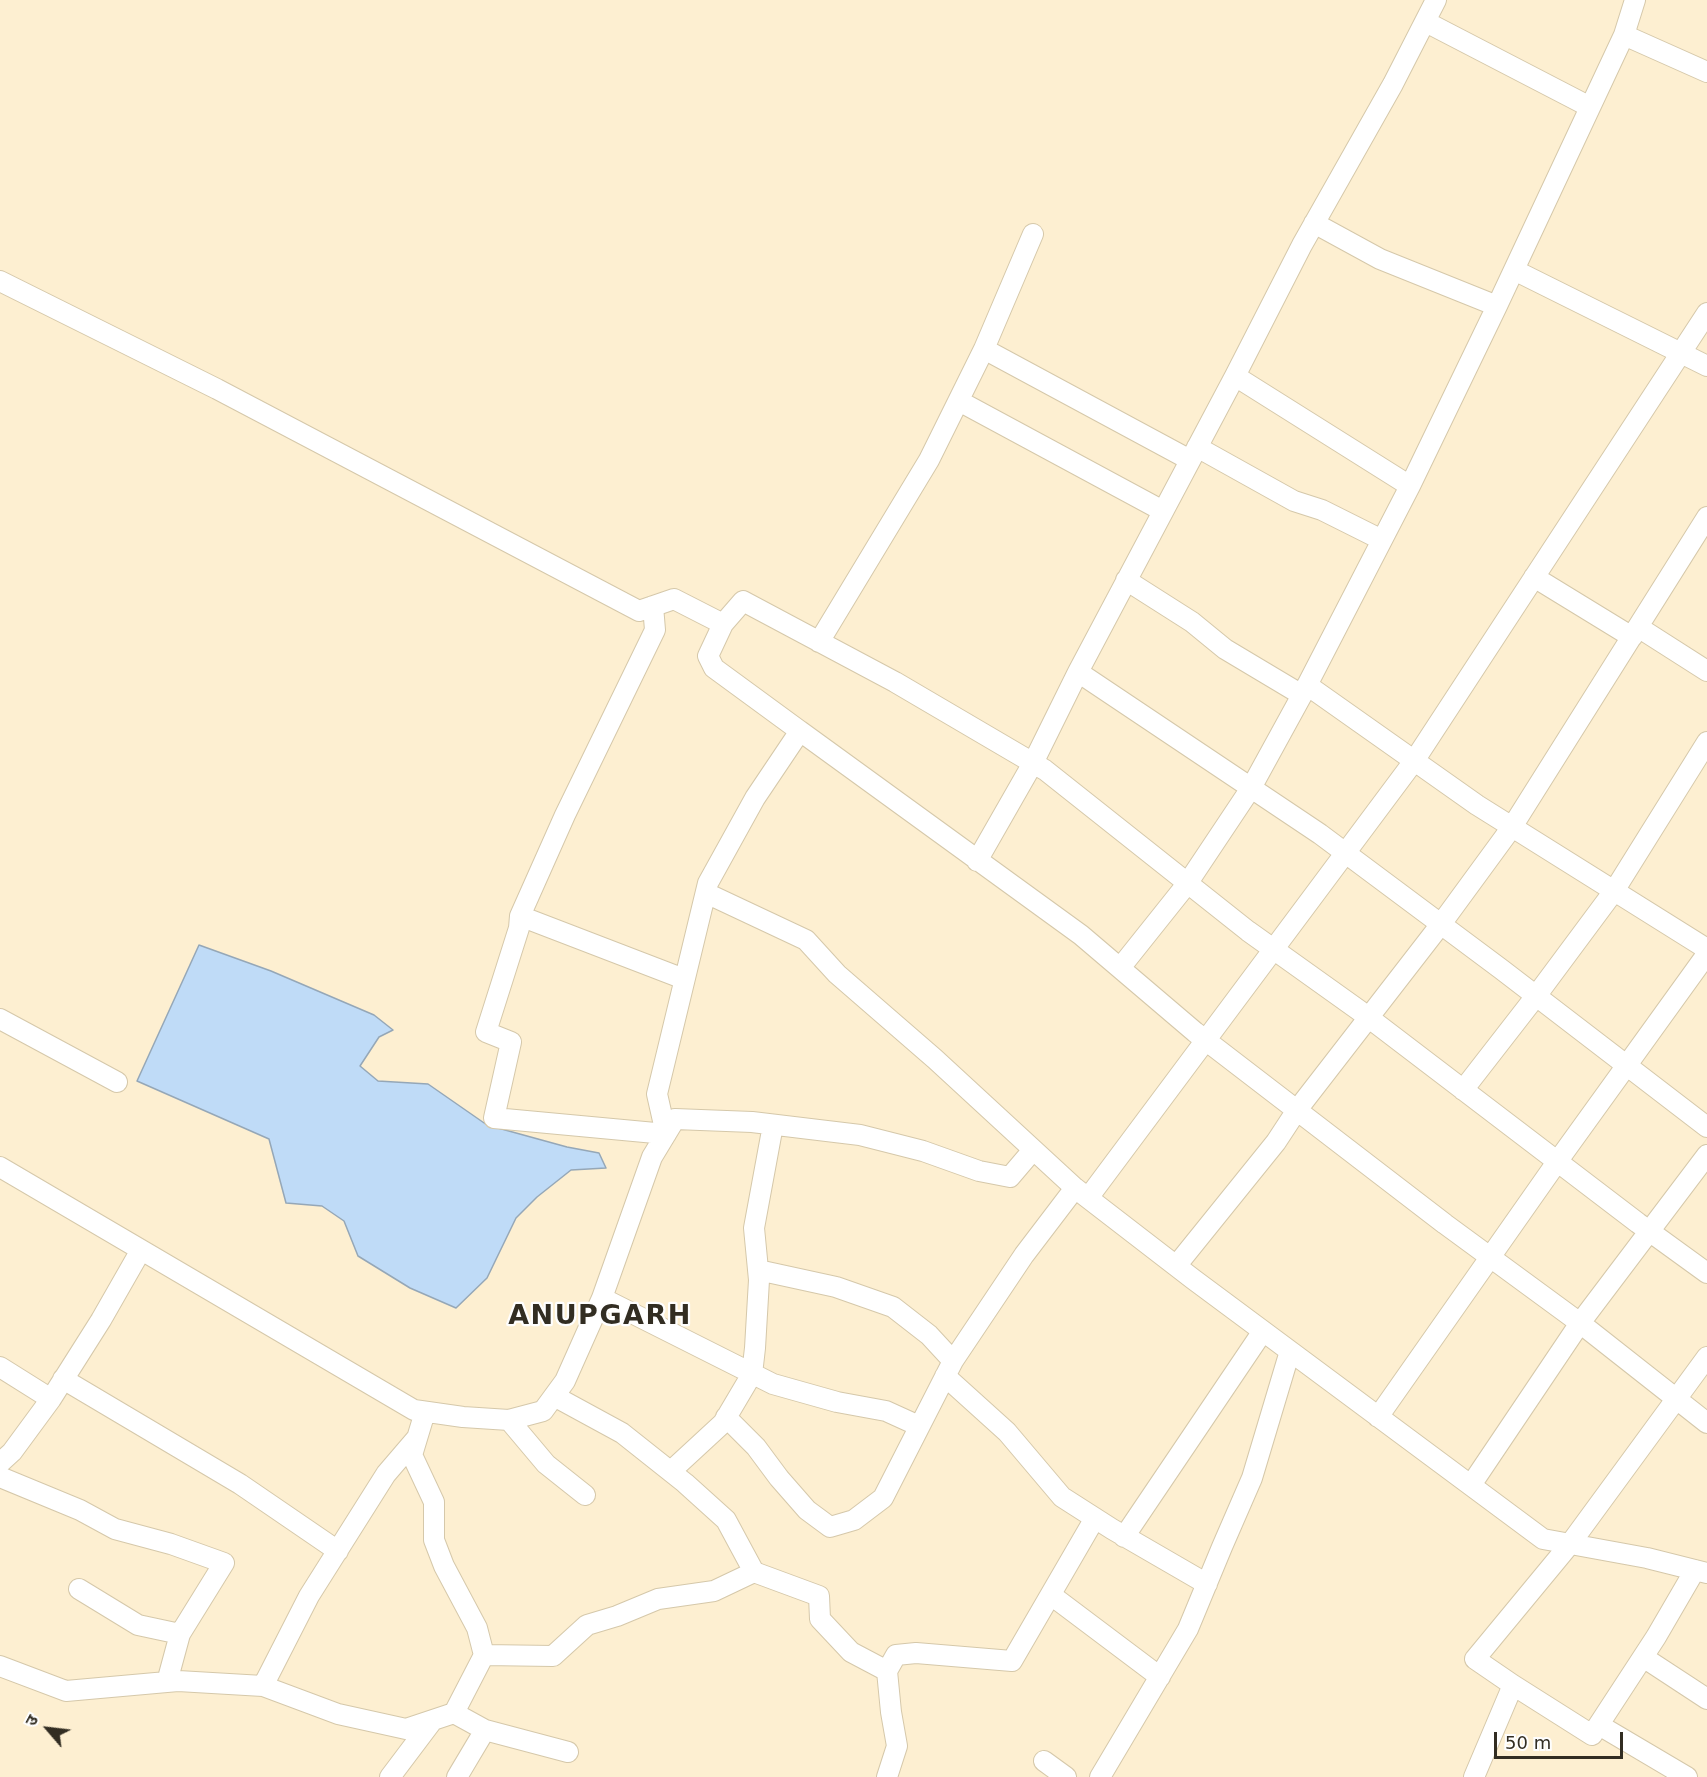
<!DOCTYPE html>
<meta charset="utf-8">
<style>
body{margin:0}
#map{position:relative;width:1707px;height:1777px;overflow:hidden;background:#fdefd1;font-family:"DejaVu Sans","Noto Sans Devanagari",sans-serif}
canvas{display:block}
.north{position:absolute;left:18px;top:1699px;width:60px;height:60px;-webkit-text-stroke:4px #fefefe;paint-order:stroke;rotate:298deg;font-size:16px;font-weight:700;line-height:24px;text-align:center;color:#322d22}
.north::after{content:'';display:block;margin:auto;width:21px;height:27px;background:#322d22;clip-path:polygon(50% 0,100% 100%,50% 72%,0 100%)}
.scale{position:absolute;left:1494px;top:1732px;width:129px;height:27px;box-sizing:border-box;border:3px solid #322d22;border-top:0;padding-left:8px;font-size:18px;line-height:21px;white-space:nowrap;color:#322d22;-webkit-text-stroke:4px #fefefe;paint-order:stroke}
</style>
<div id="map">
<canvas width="1707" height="1777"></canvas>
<div class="north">उ</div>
<div class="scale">50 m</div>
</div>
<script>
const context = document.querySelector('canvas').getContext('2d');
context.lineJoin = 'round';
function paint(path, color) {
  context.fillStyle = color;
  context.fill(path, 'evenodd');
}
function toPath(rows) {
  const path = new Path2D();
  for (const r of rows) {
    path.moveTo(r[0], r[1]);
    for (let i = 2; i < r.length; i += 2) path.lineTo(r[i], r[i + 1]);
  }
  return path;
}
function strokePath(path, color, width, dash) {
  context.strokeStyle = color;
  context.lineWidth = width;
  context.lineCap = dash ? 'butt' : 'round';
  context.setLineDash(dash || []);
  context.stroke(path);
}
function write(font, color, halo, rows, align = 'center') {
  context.font = font + ' "DejaVu Sans",sans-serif';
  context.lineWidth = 4.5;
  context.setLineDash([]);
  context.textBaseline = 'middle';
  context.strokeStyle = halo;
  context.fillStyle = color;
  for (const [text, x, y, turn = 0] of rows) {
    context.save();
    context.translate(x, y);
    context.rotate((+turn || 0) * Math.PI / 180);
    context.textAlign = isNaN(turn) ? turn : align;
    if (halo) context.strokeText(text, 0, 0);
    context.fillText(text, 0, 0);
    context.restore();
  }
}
const water = toPath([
 [199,945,271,971,374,1015,393,1030,379,1037,360,1066,378,1081,428,1084,487,1125,567,1147,599,1153,606,1168,571,1170,537,1197,516,1218,487,1278,456,1308,410,1288,358,1256,344,1221,322,1206,286,1203,269,1139,137,1081,199,945]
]);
const minor = toPath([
 [1426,22,1590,107],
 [1624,35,1707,72],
 [1314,223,1380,259,1497,306],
 [1514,270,1707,366],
 [0,281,217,389,639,611,674,599,723,624,708,656,714,668,800,731],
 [984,349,1190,460],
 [1235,376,1410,486],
 [959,401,1163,511],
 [1197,447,1294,501,1322,510,1382,540],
 [1534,577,1632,637],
 [1126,580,1192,622,1225,649,1302,695],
 [653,606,655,630,565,815,520,916,519,928,486,1032,511,1042,494,1118,666,1134,657,1094,708,883,755,798,800,731,1081,935,1195,1032,1445,1224,1580,1323,1707,1423],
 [723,624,743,601,895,682,1045,770,1248,931,1360,1011,1638,1223,1707,1273],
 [1638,627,1707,671],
 [819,642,929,460,984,349,1033,234],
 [1078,672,1320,834,1501,969,1707,1127],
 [1307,685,1477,805,1707,949],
 [977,861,1033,763,1078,672,1235,376,1302,245,1393,84,1436,0],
 [706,893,806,940,837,974,935,1059,1075,1188,1193,1279,1543,1539,1647,1558,1707,1573],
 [520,916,684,979],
 [1120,968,1187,884,1251,788,1302,695,1410,486,1497,306,1624,35,1635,0],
 [0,1019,117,1082],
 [1463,1090,1536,996,1614,891,1707,742],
 [0,1167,414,1410,463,1417,509,1420,543,1411,565,1381,602,1298,652,1157,675,1119,752,1122,860,1135,923,1151,979,1171,1010,1177,1033,1150],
 [1088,1198,1414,761,1707,313],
 [1176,1266,1276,1142,1297,1110,1441,924,1512,827,1707,517],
 [758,1270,836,1287,893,1307,929,1335,953,1361],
 [602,1298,773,1384,837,1402,886,1411,919,1426],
 [0,1367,51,1399],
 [945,1376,1007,1432,1062,1497,1112,1529,1207,1584],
 [63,1379,240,1484,338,1551],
 [554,1396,622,1433,685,1483,726,1520,754,1572],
 [726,1417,756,1447,779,1478,807,1510,830,1527,854,1520,883,1498,953,1361,1024,1255,1075,1188],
 [1378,1417,1557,1162,1707,954],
 [509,1420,546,1464,585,1495],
 [0,1463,12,1452,51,1399,101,1320,141,1250],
 [671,1471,723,1423,752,1374,755,1348,759,1280,754,1228,773,1125],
 [0,1477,80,1510,115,1529,171,1544,224,1563,180,1634,167,1682],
 [1471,1485,1580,1323,1707,1155],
 [1124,1537,1263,1331],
 [1695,1570,1656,1637,1592,1735,1513,1685,1475,1659,1570,1544,1707,1357],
 [79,1589,138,1625,180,1634],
 [1051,1595,1160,1677],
 [484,1655,553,1656,587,1625,617,1616,658,1599,714,1591,754,1572,819,1596,820,1619,851,1652,887,1671,891,1712,897,1746,887,1777],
 [1643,1657,1707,1699],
 [0,1666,66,1691,178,1681,263,1686,338,1714,406,1729,454,1713,484,1655,477,1628,444,1566,434,1540,434,1502,412,1455,425,1412],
 [887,1671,896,1655,916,1653,1012,1661,1095,1518],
 [263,1686,309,1596,386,1474,416,1439],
 [454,1713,485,1730,457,1777],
 [1599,1725,1687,1777],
 [485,1730,568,1752],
 [1044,1761,1066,1777],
 [390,1777,433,1720],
 [1100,1777,1188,1629,1222,1547,1252,1478,1290,1351],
 [1474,1777,1513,1685]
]);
const districtNames = [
 ["ANUPGARH",600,1317]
];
paint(water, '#bfdbf7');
strokePath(water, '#95a7b7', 1.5);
strokePath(minor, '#d5c8aa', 22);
strokePath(minor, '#fff', 20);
context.letterSpacing = '1.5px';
write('bold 27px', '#322d22', '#fefefe', districtNames);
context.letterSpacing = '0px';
</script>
